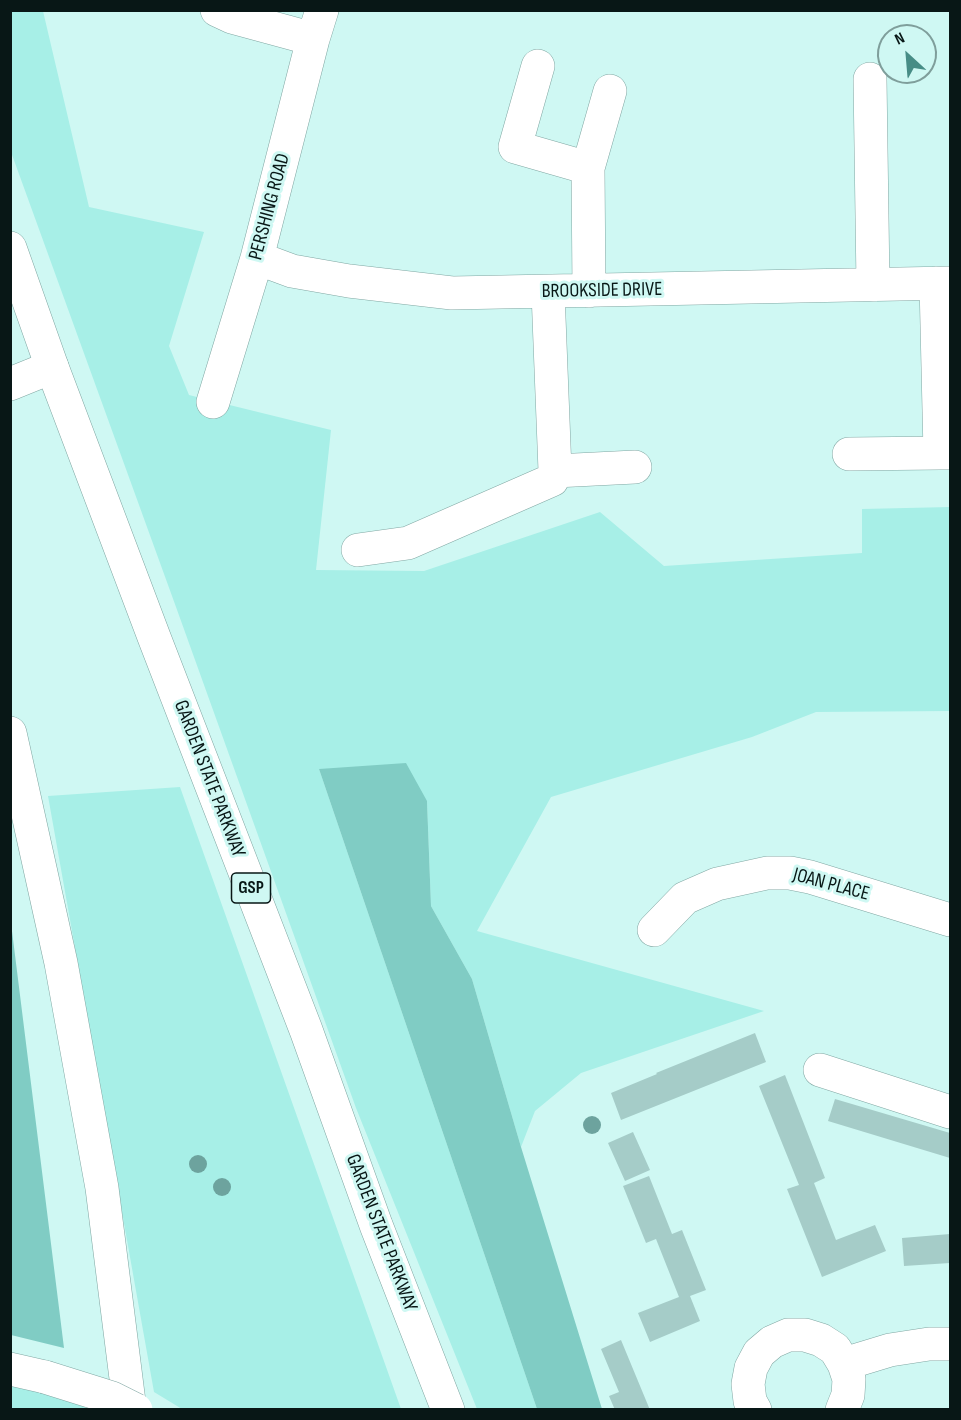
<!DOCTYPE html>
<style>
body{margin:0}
#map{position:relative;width:961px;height:1420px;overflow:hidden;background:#cff8f3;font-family:"Sofia Sans Condensed",sans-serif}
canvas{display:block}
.frame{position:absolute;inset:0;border:12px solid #081716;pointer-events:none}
.north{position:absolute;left:877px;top:24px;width:60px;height:60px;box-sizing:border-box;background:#cff8f3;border:2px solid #7f9e9b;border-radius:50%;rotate:334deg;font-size:16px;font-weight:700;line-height:24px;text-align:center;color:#081716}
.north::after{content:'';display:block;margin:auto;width:21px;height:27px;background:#478d86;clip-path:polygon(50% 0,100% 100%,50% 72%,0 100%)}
</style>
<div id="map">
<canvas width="961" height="1420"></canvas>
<div class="frame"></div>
<div class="north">N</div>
</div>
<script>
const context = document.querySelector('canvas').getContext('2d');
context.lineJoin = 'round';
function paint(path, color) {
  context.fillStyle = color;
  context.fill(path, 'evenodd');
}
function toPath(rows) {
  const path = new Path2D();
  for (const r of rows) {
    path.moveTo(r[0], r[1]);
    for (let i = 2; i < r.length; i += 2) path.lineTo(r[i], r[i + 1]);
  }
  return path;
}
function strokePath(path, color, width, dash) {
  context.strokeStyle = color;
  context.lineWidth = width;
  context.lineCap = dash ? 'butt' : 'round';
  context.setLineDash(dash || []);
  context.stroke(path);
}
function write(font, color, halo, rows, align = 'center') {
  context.font = font + ' "Sofia Sans Condensed",sans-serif';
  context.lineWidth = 6;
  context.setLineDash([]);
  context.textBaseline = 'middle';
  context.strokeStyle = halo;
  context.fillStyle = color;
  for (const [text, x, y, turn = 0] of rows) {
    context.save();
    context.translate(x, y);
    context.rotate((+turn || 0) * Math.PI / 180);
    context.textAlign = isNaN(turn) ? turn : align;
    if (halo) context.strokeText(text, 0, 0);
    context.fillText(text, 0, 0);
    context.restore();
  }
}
const green = toPath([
 [11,11,43,11,89,207,204,232,169,346,189,395,331,430,316,570,424,571,600,512,664,566,862,553,862,509,950,507,950,711,816,712,752,737,551,797,477,931,764,1011,581,1073,535,1111,521,1147,472,979,431,906,427,801,319,769,537,1409,477,1409,356,1108,176,607,11,152],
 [180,787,401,1409,182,1409,154,1392,48,796],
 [10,1381,84,1401,85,1409,11,1409]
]);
const forest = toPath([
 [406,763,427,801,431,906,472,979,521,1147,602,1409,537,1409,319,769],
 [11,920,11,923,64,1348,11,1335]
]);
const building = toPath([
 [755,1033,766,1062,621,1120,611,1093,657,1074,656,1073],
 [785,1075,825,1178,814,1183,836,1240,875,1225,886,1251,822,1277,787,1189,799,1185,759,1086],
 [835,1099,950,1133,950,1158,828,1121],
 [633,1132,650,1170,625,1181,608,1143],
 [649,1176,672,1234,682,1230,706,1290,690,1296,700,1321,650,1342,638,1313,679,1297,656,1239,646,1243,623,1186],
 [950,1234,950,1263,904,1266,902,1238],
 [621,1340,650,1410,615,1410,609,1396,619,1392,601,1349]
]);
const minor = toPath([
 [217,10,232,17,313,39],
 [538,66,515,147,588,168,589,291],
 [870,79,873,285],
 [588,168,610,91],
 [257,258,292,271,349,281,452,293,950,283],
 [936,283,940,453,950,453],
 [548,292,555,471],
 [10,384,52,367],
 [213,402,257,258,313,39,322,10],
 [849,454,940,453],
 [358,550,408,543,552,480,555,471,635,467],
 [654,930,685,898,717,884,767,873,790,873,810,877,950,920],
 [820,1070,950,1112],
 [844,1364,890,1350,929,1344,950,1344],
 [755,1410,750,1401,748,1384,751,1368,759,1353,772,1342,788,1335,805,1335,821,1340,835,1349,844,1364,849,1379,848,1395,842,1410]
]);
const highway = toPath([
 [10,248,52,367,154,637,306,1030,376,1225,448,1410],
 [10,733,61,963,102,1188,130,1410],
 [10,1369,45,1377]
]);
const highwayBridge = toPath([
 [45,1377,112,1398,136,1410]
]);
const trees = [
 [592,1125],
 [198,1164],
 [222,1187]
];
const shields = [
 [251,888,39]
];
const shieldNames = [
 ["GSP",251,888]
];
const streetNames = [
 ["PERSHING ROAD",270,207,-75],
 ["BROOKSIDE DRIVE",602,291,-1],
 ["GARDEN STATE PARKWAY",209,779,69],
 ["JOAN PLACE",831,885,15],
 ["GARDEN STATE PARKWAY",381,1233,69]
];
paint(green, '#a7efe7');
paint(forest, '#80ccc4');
paint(building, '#a5ccc8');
strokePath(minor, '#81a7a3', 34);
strokePath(highway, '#81a7a3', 34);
strokePath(minor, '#fff', 33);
strokePath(highway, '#fff', 33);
strokePath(highwayBridge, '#81a7a3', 34, []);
strokePath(highwayBridge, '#fff', 33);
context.fillStyle = '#6da39e';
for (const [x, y] of trees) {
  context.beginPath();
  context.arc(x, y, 9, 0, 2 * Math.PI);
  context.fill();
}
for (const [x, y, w] of shields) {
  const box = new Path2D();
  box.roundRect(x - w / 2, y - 15, w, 30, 4.5);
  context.fillStyle = '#cff8f3';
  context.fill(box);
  strokePath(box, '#081716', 1.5);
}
write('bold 18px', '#081716', null, shieldNames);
write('20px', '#081716', '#cff8f3', streetNames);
</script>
